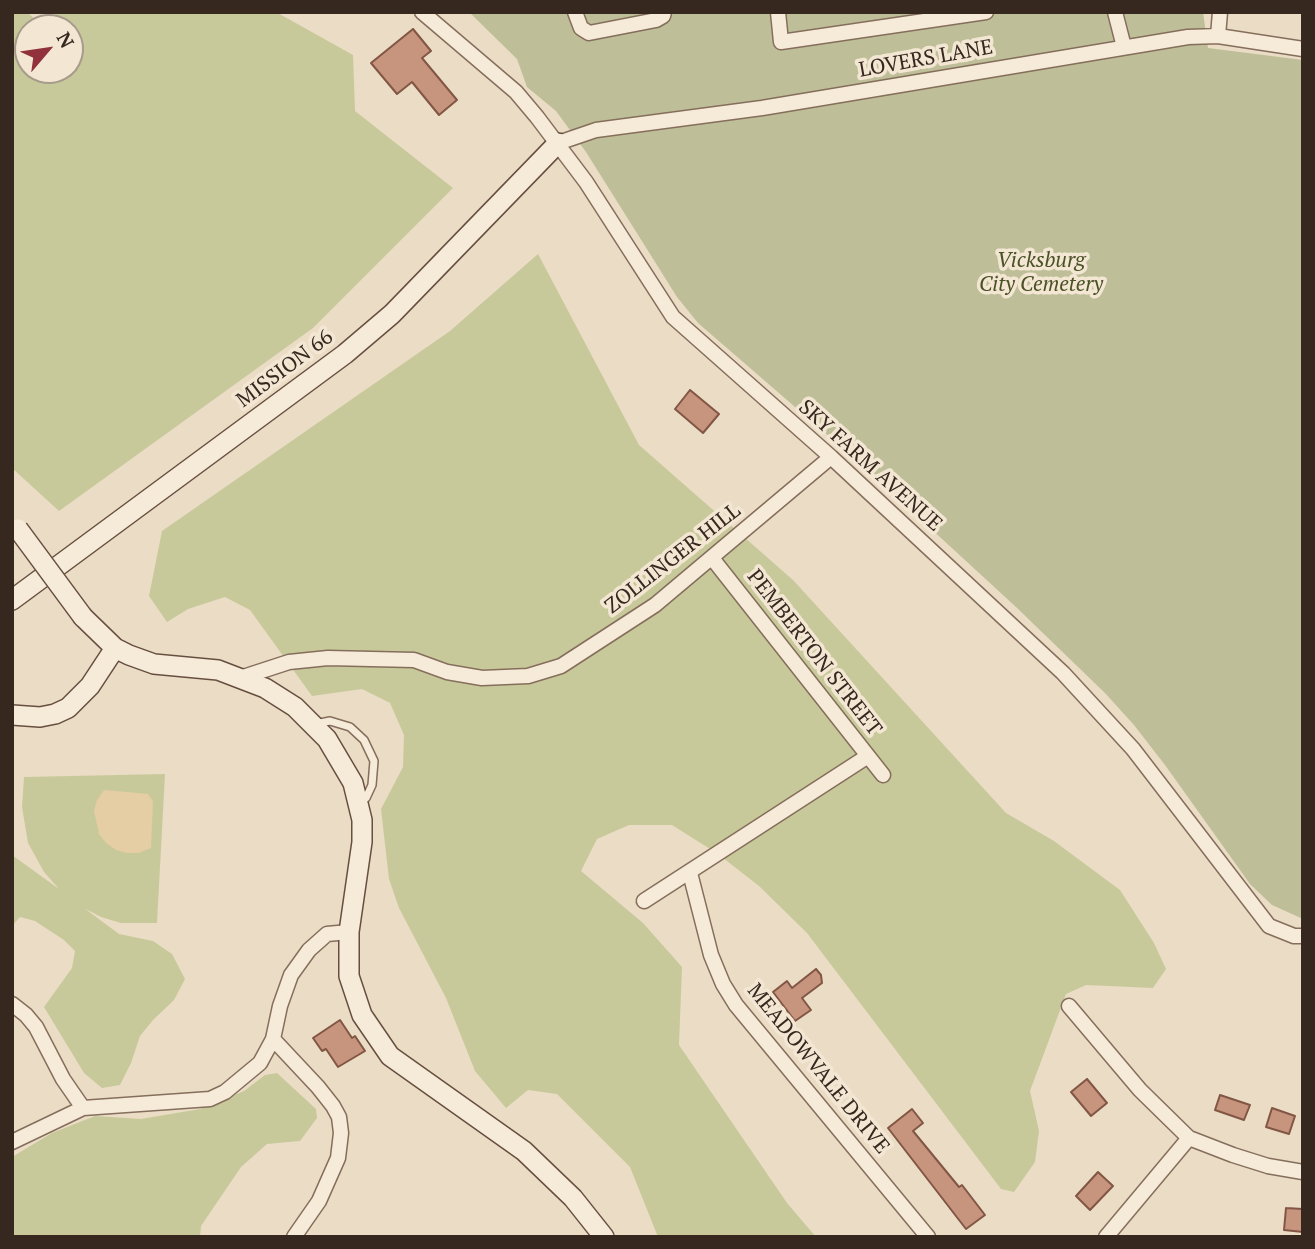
<!DOCTYPE html>
<style>
body{margin:0}
#map{position:relative;width:1315px;height:1249px;overflow:hidden;background:#ebdcc5;font-family:"PT Serif",serif}
canvas{display:block}
.frame{position:absolute;inset:0;border:14px solid #36281f;pointer-events:none}
.north{position:absolute;left:14px;top:14px;width:70px;height:70px;box-sizing:border-box;background:#f3e7d4;border:2px solid #a79b8c;border-radius:50%;rotate:61deg;font-size:19px;font-weight:700;line-height:28px;text-align:center;color:#36281f}
.north::after{content:'';display:block;margin:auto;width:24px;height:32px;background:#90313c;clip-path:polygon(50% 0,100% 100%,50% 72%,0 100%)}
</style>
<div id="map">
<canvas width="1315" height="1249"></canvas>
<div class="frame"></div>
<div class="north">N</div>
</div>
<script>
const context = document.querySelector('canvas').getContext('2d');
context.lineJoin = 'round';
function paint(path, color) {
  context.fillStyle = color;
  context.fill(path, 'evenodd');
}
function toPath(rows) {
  const path = new Path2D();
  for (const r of rows) {
    path.moveTo(r[0], r[1]);
    for (let i = 2; i < r.length; i += 2) path.lineTo(r[i], r[i + 1]);
  }
  return path;
}
function strokePath(path, color, width, dash) {
  context.strokeStyle = color;
  context.lineWidth = width;
  context.lineCap = dash ? 'butt' : 'round';
  context.setLineDash(dash || []);
  context.stroke(path);
}
function write(font, color, halo, rows, align = 'center') {
  context.font = font + ' "PT Serif",serif';
  context.lineWidth = 7;
  context.setLineDash([]);
  context.textBaseline = 'middle';
  context.strokeStyle = halo;
  context.fillStyle = color;
  for (const [text, x, y, turn = 0] of rows) {
    context.save();
    context.translate(x, y);
    context.rotate((+turn || 0) * Math.PI / 180);
    context.textAlign = isNaN(turn) ? turn : align;
    if (halo) context.strokeText(text, 0, 0);
    context.fillText(text, 0, 0);
    context.restore();
  }
}
const green = toPath([
 [12,12,27,12,37,21,62,12,276,12,353,55,355,111,453,188,313,328,59,511,12,468],
 [28,28,70,28,70,70,28,70],
 [538,254,639,445,793,580,1006,813,1054,841,1120,890,1154,943,1166,969,1153,988,1086,985,1066,994,1030,1091,1039,1131,1035,1162,1014,1192,1001,1189,807,933,759,886,718,854,672,825,629,825,597,839,581,871,643,923,682,967,679,1045,787,1203,816,1237,658,1237,630,1167,557,1094,528,1090,506,1108,475,1071,446,998,399,908,389,879,381,809,403,767,404,735,390,703,362,689,312,696,250,610,225,597,188,609,167,622,149,596,162,531,450,331],
 [165,774,157,923,121,923,101,917,84,908,119,934,153,941,172,954,185,979,174,1000,153,1020,140,1036,131,1063,120,1085,102,1088,84,1073,44,1007,72,968,75,951,64,940,35,921,20,917,12,926,12,855,59,889,44,872,28,843,22,807,24,777],
 [277,1073,316,1109,317,1118,300,1141,267,1144,241,1167,201,1226,200,1237,12,1237,12,1157,52,1133,95,1116,141,1119,200,1109,244,1091,265,1075]
]);
const sand = toPath([
 [104,790,148,794,153,801,151,848,139,853,127,853,116,850,106,843,99,834,94,811,97,800]
]);
const cemetery = toPath([
 [469,12,1203,12,1208,48,1303,60,1303,919,1272,905,1250,884,1165,765,1134,725,1105,693,1016,607,854,458,698,323,677,297,586,152,556,111,527,87,517,59]
]);
const building = toPath([
 [413,29,431,51,422,58,457,100,439,115,412,82,397,94,371,63,413,29],
 [690,390,719,414,703,433,675,409,690,390],
 [816,969,821,975,822,983,802,998,811,1010,795,1021,773,992,787,981,792,988,816,969],
 [340,1020,352,1038,355,1036,365,1051,338,1067,326,1049,322,1051,313,1038,340,1020],
 [1087,1079,1107,1103,1091,1116,1071,1092,1087,1079],
 [1220,1095,1250,1105,1244,1120,1215,1110,1220,1095],
 [1272,1108,1295,1116,1289,1134,1266,1127,1272,1108],
 [912,1109,923,1123,913,1131,959,1187,962,1185,985,1215,966,1229,888,1128,912,1109],
 [1098,1172,1113,1186,1090,1210,1076,1196,1098,1172],
 [1286,1208,1303,1209,1303,1232,1284,1230,1286,1208]
]);
const lane = toPath([
 [315,724,330,721,350,727,364,740,374,761,372,785,366,798,359,802]
]);
const street = toPath([
 [422,12,516,92,537,117,586,182,673,317,831,457,1063,673,1133,749,1269,926,1294,936,1303,936],
 [575,12,581,28,589,33,656,20,663,16,664,12],
 [778,12,781,42,986,12],
 [1115,12,1124,47],
 [1218,36,1220,12],
 [558,143,596,130,762,108,1188,37,1218,36,1303,49],
 [712,558,883,775],
 [240,678,289,662,328,658,414,660,447,672,482,678,528,676,561,666,655,605,831,457],
 [690,873,711,955,723,984,736,1005,928,1237],
 [644,901,868,756],
 [12,1004,26,1015,36,1027,63,1079,83,1108],
 [1069,1006,1140,1090,1189,1138,1233,1155,1268,1166,1303,1172],
 [273,1039,318,1087,333,1106,339,1117,341,1133,338,1158,319,1201,294,1237],
 [12,1142,83,1108,210,1099,225,1092,260,1063,273,1039,280,1006,291,975,309,950,327,934,349,932],
 [1106,1237,1189,1138]
]);
const secondary = toPath([
 [12,600,345,354,392,314,558,143],
 [83,617,115,648,129,655,154,664,218,670,265,688,295,707,327,739,353,783,362,820,362,842,349,932,349,976,362,1015,390,1056,524,1151,573,1198,604,1237],
 [12,715,40,717,55,714,68,708,90,686,115,648]
]);
const secondaryBridge = toPath([
 [18,529,83,617]
]);
const streetNames = [
 ["LOVERS LANE",926,59,-10],
 ["MISSION 66",285,369,-37],
 ["SKY FARM AVENUE",870,466,42],
 ["ZOLLINGER HILL",673,559,-38],
 ["PEMBERTON STREET",814,653,52],
 ["MEADOWVALE DRIVE",818,1069,51]
];
const parkNames = [
 ["Vicksburg",1041,261],
 ["City Cemetery",1041,285]
];
paint(green, '#c8c99a');
paint(sand, '#e5cda4');
paint(cemetery, '#bebe98');
paint(building, '#c7947e');
strokePath(building, '#825644', 2);
strokePath(lane, '#856e5c', 10);
strokePath(street, '#856e5c', 17);
strokePath(secondary, '#674f40', 22);
strokePath(lane, '#f6ead8', 7);
strokePath(street, '#f6ead8', 14);
strokePath(secondary, '#f6ead8', 19);
strokePath(secondaryBridge, '#674f40', 22, []);
strokePath(secondaryBridge, '#f6ead8', 19);
write('21px', '#36281f', '#f3e7d4', streetNames);
write('italic 21px', '#4b5127', '#f3e7d4', parkNames);
</script>
